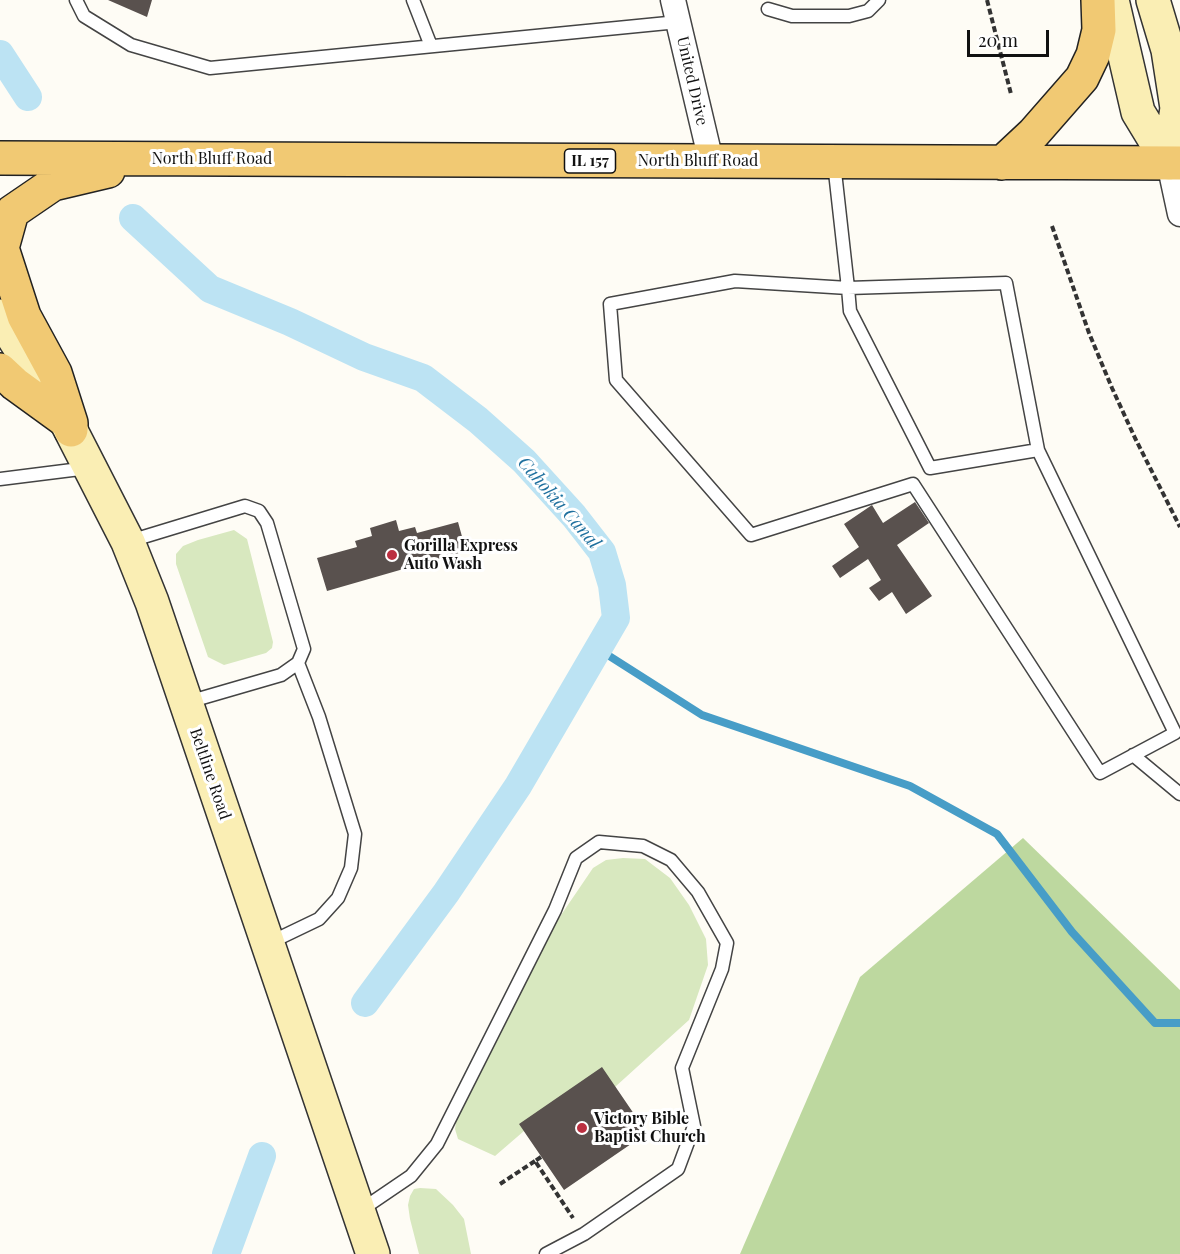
<!DOCTYPE html>
<style>
body{margin:0}
#map{position:relative;width:1180px;height:1254px;overflow:hidden;background:#fefcf5;font-family:"Playfair Display",serif}
canvas{display:block}
.scale{position:absolute;left:967px;top:30px;width:82px;height:27px;box-sizing:border-box;border:3px solid #111;border-top:0;padding-left:8px;font-size:18px;line-height:21px;white-space:nowrap;color:#111;-webkit-text-stroke:4px #fff;paint-order:stroke}
</style>
<div id="map">
<canvas width="1180" height="1254"></canvas>
<div class="scale">20 m</div>
</div>
<script>
const context = document.querySelector('canvas').getContext('2d');
context.lineJoin = 'round';
function paint(path, color) {
  context.fillStyle = color;
  context.fill(path, 'evenodd');
}
function toPath(rows) {
  const path = new Path2D();
  for (const r of rows) {
    path.moveTo(r[0], r[1]);
    for (let i = 2; i < r.length; i += 2) path.lineTo(r[i], r[i + 1]);
  }
  return path;
}
function strokePath(path, color, width, dash) {
  context.strokeStyle = color;
  context.lineWidth = width;
  context.lineCap = dash ? 'butt' : 'round';
  context.setLineDash(dash || []);
  context.stroke(path);
}
function write(font, color, halo, rows, align = 'center') {
  context.font = font + ' "Playfair Display",serif';
  context.lineWidth = 6;
  context.setLineDash([]);
  context.textBaseline = 'middle';
  context.strokeStyle = halo;
  context.fillStyle = color;
  for (const [text, x, y, turn = 0] of rows) {
    context.save();
    context.translate(x, y);
    context.rotate((+turn || 0) * Math.PI / 180);
    context.textAlign = isNaN(turn) ? turn : align;
    if (halo) context.strokeText(text, 0, 0);
    context.fillText(text, 0, 0);
    context.restore();
  }
}
const green = toPath([
 [234,530,247,539,273,642,272,648,266,653,224,665,208,657,176,564,176,554,183,546,198,540],
 [623,858,645,859,670,878,689,905,706,939,708,965,689,1020,615,1087,524,1131,495,1156,458,1139,455,1129,456,1122,557,921,593,868,606,860],
 [420,1188,436,1189,453,1205,464,1219,471,1254,419,1254,410,1219,408,1205,410,1196,414,1189]
]);
const forest = toPath([
 [1023,838,1180,990,1180,1254,740,1254,860,977]
]);
const stream = toPath([
 [603,652,702,715,910,786,997,834,1072,932,1155,1023,1180,1023]
]);
const canal = toPath([
 [0,54,28,97],
 [133,218,210,289,290,322,364,357,423,378,478,420,524,461,574,516,602,552,612,585,616,618,518,786,446,893,365,1003],
 [226,1254,262,1156]
]);
const building = toPath([
 [108,0,152,0,147,17],
 [915,502,929,523,897,545,932,596,906,614,892,592,879,601,869,588,881,580,868,559,840,578,832,566,859,547,844,524,872,505,883,523],
 [396,520,399,531,415,527,417,533,458,522,466,551,327,591,317,558,357,547,355,541,372,536,370,528],
 [602,1067,647,1133,564,1190,519,1124]
]);
const path = toPath([
 [987,0,1011,94],
 [1052,226,1089,333,1112,388,1135,438,1180,527],
 [541,1157,535,1161,573,1218],
 [500,1184,535,1161]
]);
const service = toPath([
 [76,0,84,16,131,45,210,68,678,22],
 [413,0,431,46],
 [768,9,792,16,849,16,868,11,879,0],
 [834,163,848,288,850,311,930,468,1038,450,1175,733,1100,773,913,484,751,535,616,380,610,304,735,281,848,288,1006,283,1038,450],
 [0,479,88,468],
 [130,541,245,506,259,511,267,523,304,649,298,663,281,675,188,702],
 [1133,755,1180,794],
 [269,943,319,919,338,898,351,868,355,834,319,717,298,663],
 [361,1210,411,1176,437,1144,555,910,576,858,599,842,643,846,671,860,698,892,727,943,722,969,682,1068,694,1126,678,1169,584,1234,546,1254]
]);
const minor = toPath([
 [673,0,711,161],
 [1169,163,1180,214]
]);
const secondary = toPath([
 [1112,0,1138,112,1169,163],
 [1153,0,1168,50,1177,108,1169,163],
 [0,316,66,421,128,542,152,602,373,1254]
]);
const primary = toPath([
 [0,158,1180,163],
 [1002,163,1033,134,1082,78,1093,55,1099,30,1098,0],
 [0,370,15,384,66,421],
 [71,430,71,423,55,373,24,316,2,248,12,212,53,184,108,171]
]);
const markers = [
 [392,555,6,"#bb2f40"],
 [582,1128,6,"#bb2f40"]
];
const shields = [
 [590,161,51]
];
const shieldNames = [
 ["IL 157",590,161]
];
const streetNames = [
 ["United Drive",692,81,77],
 ["North Bluff Road",212,159],
 ["North Bluff Road",698,161],
 ["Beltline Road",210,774,71]
];
const poiNames = [
 ["Gorilla Express",404,546],
 ["Auto Wash",404,564],
 ["Victory Bible",594,1119],
 ["Baptist Church",594,1137]
];
const waterNames = [
 ["Cahokia Canal",559,503,49]
];
paint(green, '#d8e8bf');
paint(forest, '#bdd89f');
strokePath(stream, '#479dc7', 8);
strokePath(canal, '#bce3f3', 28);
paint(building, '#59514e');
strokePath(service, '#444', 15);
strokePath(minor, '#444', 27);
strokePath(secondary, '#333', 36);
strokePath(primary, '#222', 36);
strokePath(path, '#333', 4, [6, 3]);
strokePath(service, '#fff', 12);
strokePath(minor, '#fff', 24);
strokePath(secondary, '#faeeb4', 33);
strokePath(primary, '#f1c973', 33);
for (const [x, y, r, color] of markers) {
  const dot = new Path2D();
  dot.arc(x, y, r, 0, 2 * Math.PI);
  context.fillStyle = color;
  context.fill(dot);
  strokePath(dot, '#fff', 2);
}
for (const [x, y, w] of shields) {
  const box = new Path2D();
  box.roundRect(x - w / 2, y - 12, w, 24, 4.5);
  context.fillStyle = '#fff';
  context.fill(box);
  strokePath(box, '#111', 1.5);
}
write('bold 15px', '#111', null, shieldNames);
write('16px', '#111', '#fff', streetNames);
write('bold 16px', '#111', '#fff', poiNames, 'left');
write('italic 18px', '#1f709e', '#fff', waterNames);
</script>
